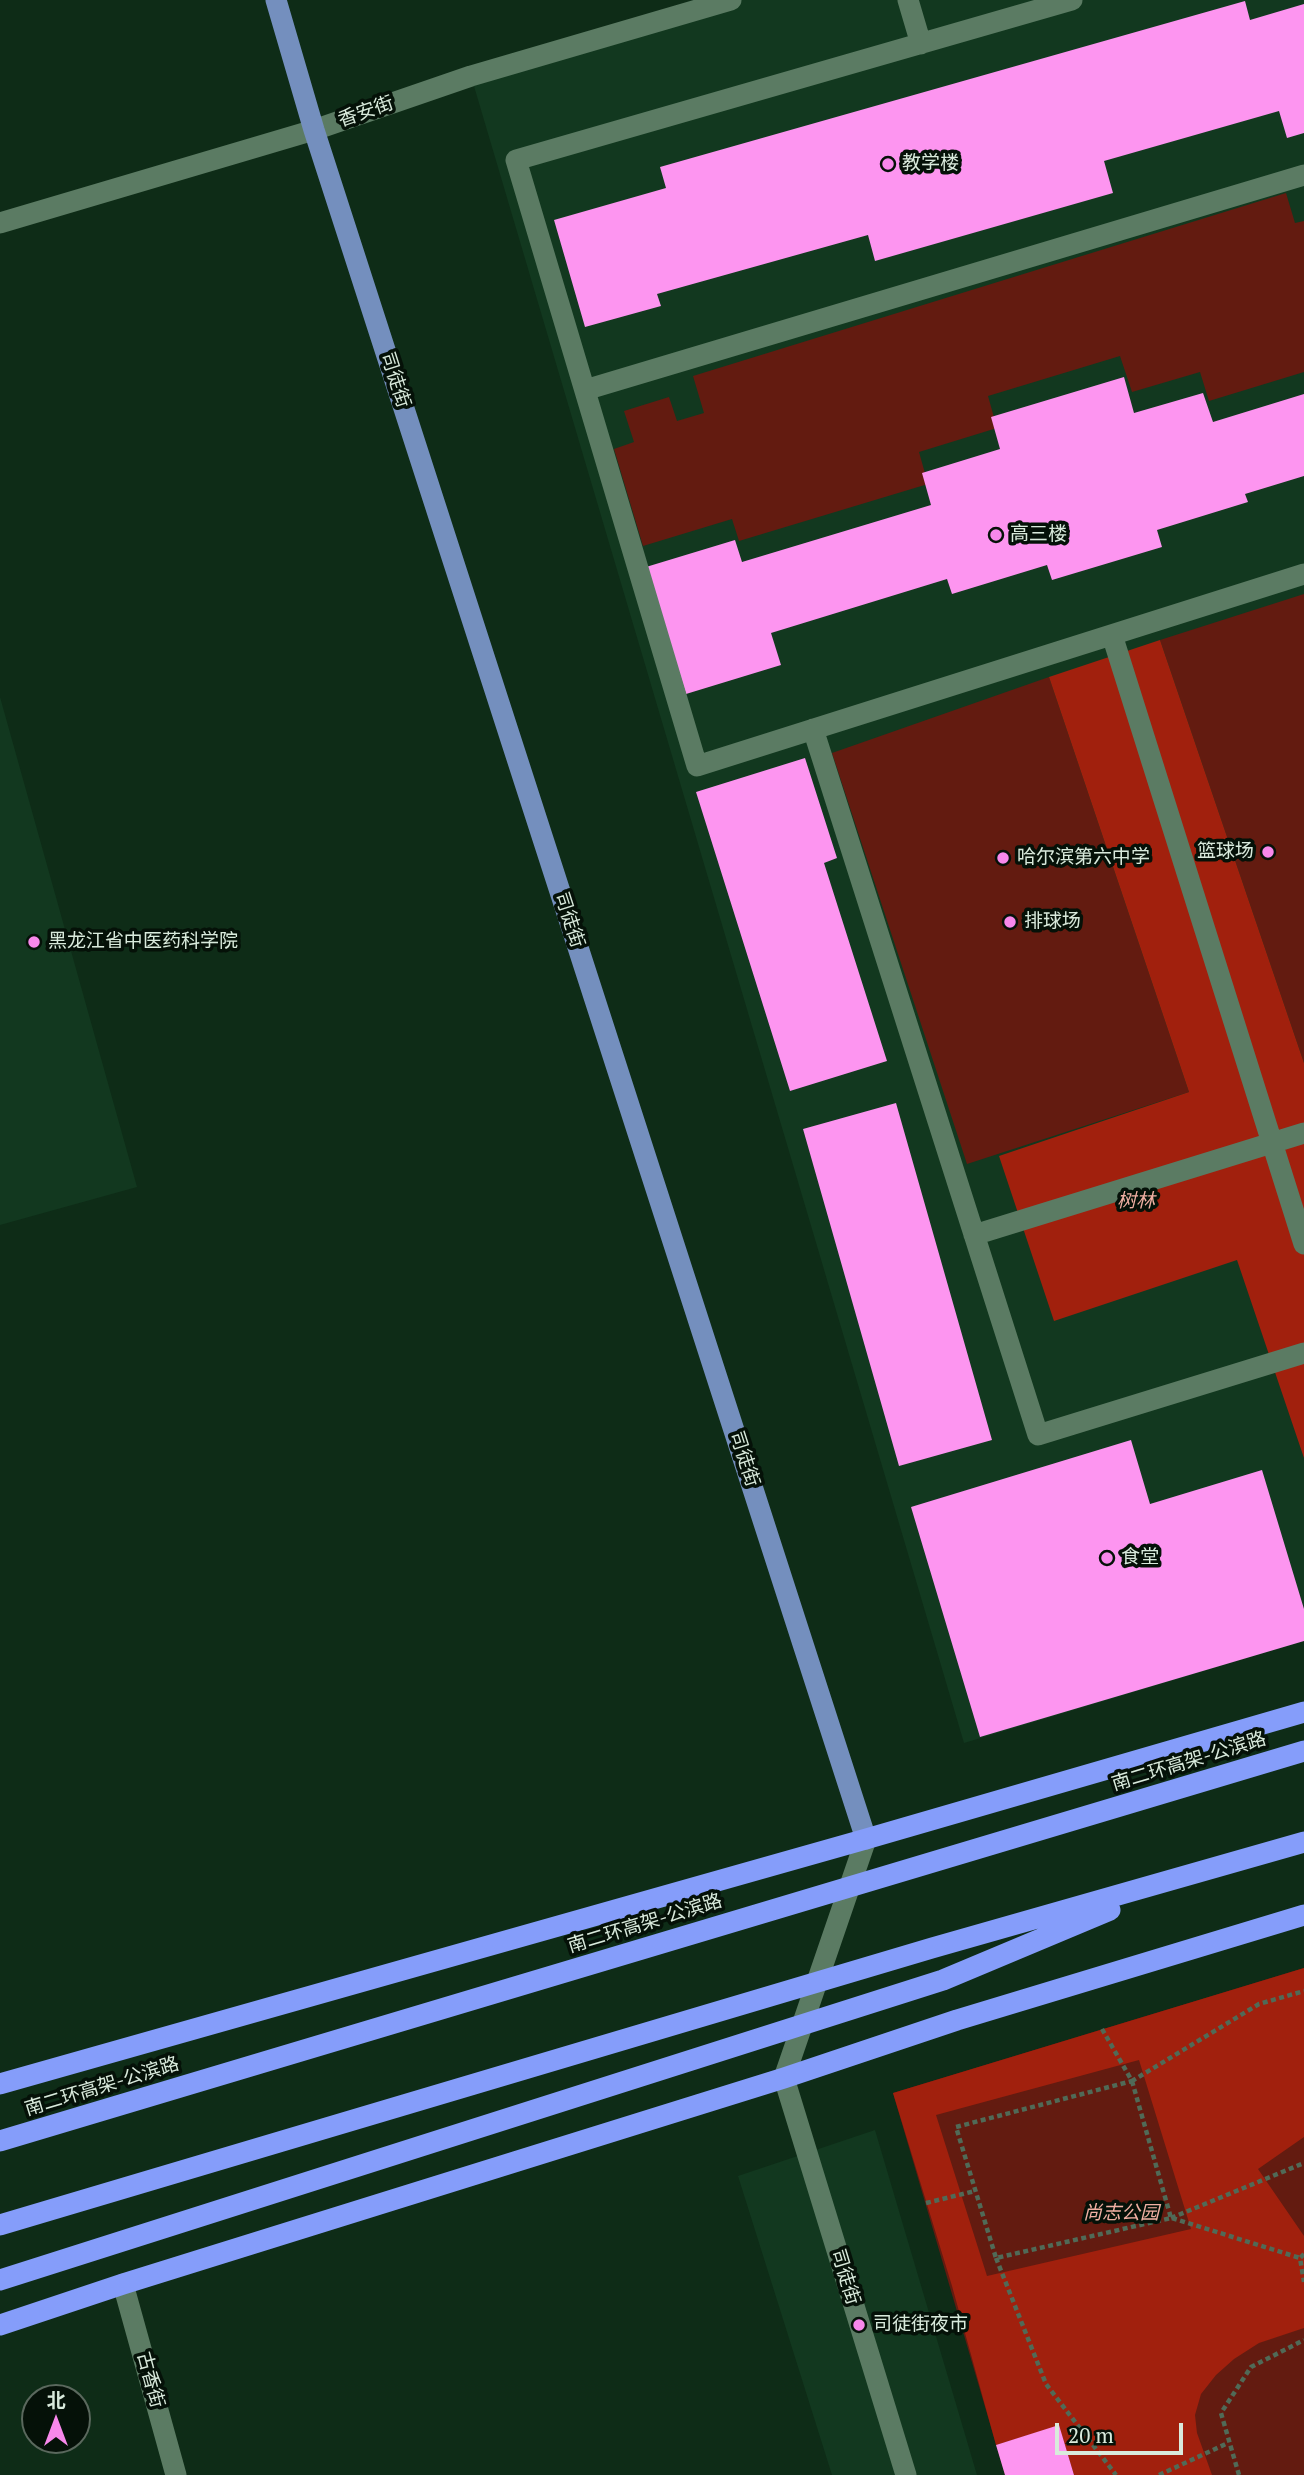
<!DOCTYPE html>
<meta charset="utf-8">
<style>
body{margin:0}
#map{position:relative;width:1304px;height:2475px;overflow:hidden;background:#0e2c17;font-family:"PT Serif","Noto Sans SC",serif}
canvas{display:block}
.north{position:absolute;left:21px;top:2384px;width:70px;height:70px;box-sizing:border-box;background:#051108;border:2px solid #5a685d;border-radius:50%;rotate:0deg;font-size:19px;font-weight:700;line-height:28px;text-align:center;color:#d9eadc}
.north::after{content:'';display:block;margin:auto;width:24px;height:32px;background:#f888eb;clip-path:polygon(50% 0,100% 100%,50% 72%,0 100%)}
.scale{position:absolute;left:1055px;top:2423px;width:128px;height:32px;box-sizing:border-box;border:4px solid #d9eadc;border-top:0;padding-left:9px;font-size:21px;line-height:24px;white-space:nowrap;color:#d9eadc;-webkit-text-stroke:5px #051108;paint-order:stroke}
</style>
<div id="map">
<canvas width="1304" height="2475"></canvas>
<div class="north">北</div>
<div class="scale">20 m</div>
</div>
<script>
const context = document.querySelector('canvas').getContext('2d');
context.lineJoin = 'round';
function paint(path, color) {
  context.fillStyle = color;
  context.fill(path, 'evenodd');
}
function toPath(rows) {
  const path = new Path2D();
  for (const r of rows) {
    path.moveTo(r[0], r[1]);
    for (let i = 2; i < r.length; i += 2) path.lineTo(r[i], r[i + 1]);
  }
  return path;
}
function strokePath(path, color, width, dash) {
  context.strokeStyle = color;
  context.lineWidth = width;
  context.lineCap = dash ? 'butt' : 'round';
  context.setLineDash(dash || []);
  context.stroke(path);
}
function write(font, color, halo, rows, align = 'center') {
  context.font = font + ' "PT Serif","Noto Sans SC",serif';
  context.lineWidth = 7;
  context.setLineDash([]);
  context.textBaseline = 'middle';
  context.strokeStyle = halo;
  context.fillStyle = color;
  for (const [text, x, y, turn = 0] of rows) {
    context.save();
    context.translate(x, y);
    context.rotate((+turn || 0) * Math.PI / 180);
    context.textAlign = isNaN(turn) ? turn : align;
    if (halo) context.strokeText(text, 0, 0);
    context.fillText(text, 0, 0);
    context.restore();
  }
}
const built = toPath([
 [731,0,1304,0,1304,1641,964,1743,471,76],
 [0,697,137,1187,0,1225],
 [875,2130,977,2475,832,2475,738,2176]
]);
const green = toPath([
 [1286,193,1295,223,1304,221,1304,372,1209,401,1200,372,1132,392,1120,356,988,396,997,428,919,452,928,484,739,541,732,519,643,546,614,449,634,442,624,411,669,397,677,421,704,413,693,376],
 [1304,594,1304,1063,1160,640],
 [1049,677,1189,1092,967,1164,832,753],
 [1304,1968,1304,2475,1005,2475,893,2093]
]);
const forest = toPath([
 [1160,640,1304,1063,1304,1458,1237,1260,1054,1321,999,1156,1189,1092,1049,677],
 [1304,1968,1304,2137,1258,2169,1304,2236,1304,2328,1259,2343,1234,2359,1216,2375,1201,2394,1195,2415,1197,2433,1212,2475,1074,2475,1059,2426,996,2445,952,2286,893,2093],
 [1139,2060,1191,2229,987,2276,936,2115]
]);
const building = toPath([
 [1245,1,1250,20,1304,4,1304,133,1287,138,1279,111,1104,161,1113,193,875,261,868,235,657,294,661,306,585,327,554,220,666,188,660,167],
 [1124,377,1134,413,1203,393,1213,422,1304,394,1304,476,1245,494,1248,502,1157,530,1162,547,1052,580,1047,565,952,594,947,579,771,633,781,665,686,694,646,567,735,540,742,562,931,505,922,473,1000,449,991,417],
 [805,758,837,858,824,863,887,1061,790,1091,696,792],
 [896,1103,992,1440,899,1466,803,1129],
 [1131,1440,1150,1504,1262,1470,1304,1609,1304,1641,980,1737,911,1507],
 [1059,2425,1074,2475,1005,2475,996,2445]
]);
const path = toPath([
 [1102,2029,1132,2081,1259,2004,1304,1991],
 [1132,2081,1171,2218,996,2258,956,2127,1132,2081],
 [926,2203,975,2191],
 [1171,2218,1304,2163],
 [1172,2218,1300,2258],
 [1304,2254,1300,2258,1304,2282],
 [996,2258,1046,2384,1116,2475],
 [1159,2475,1228,2443],
 [1239,2475,1221,2413,1251,2367,1304,2340]
]);
const minor = toPath([
 [908,0,921,44],
 [1072,0,516,160,697,766,1304,574],
 [0,223,314,130,471,76,731,0],
 [585,390,1304,175],
 [1112,635,1304,1244],
 [813,729,1038,1435,1304,1353],
 [974,1235,1304,1133],
 [866,1839,784,2078,906,2475],
 [123,2284,176,2475]
]);
const major = toPath([
 [276,0,314,130,866,1839]
]);
const highway = toPath([
 [0,2084,866,1839,1304,1712],
 [0,2141,1304,1751],
 [0,2225,932,1948,1304,1842],
 [0,2280,943,1980,1110,1910],
 [0,2325,123,2284,784,2078,957,2020,1304,1915]
]);
const markers = [
 [888,164,7,"#f888eb"],
 [996,535,7,"#f888eb"],
 [1268,852,7,"#f888eb"],
 [1003,858,7,"#f888eb"],
 [1010,922,7,"#f888eb"],
 [34,942,7,"#f888eb"],
 [1107,1558,7,"#f888eb"],
 [859,2325,7,"#f888eb"]
];
const streetNames = [
 ["香安街",366,112,-19],
 ["司徒街",395,380,72],
 ["司徒街",569,920,72],
 ["司徒街",744,1459,72],
 ["南二环高架-公滨路",1189,1762,-17],
 ["南二环高架-公滨路",645,1924,-17],
 ["南二环高架-公滨路",102,2087,-17],
 ["司徒街",845,2277,73],
 ["古香街",150,2380,75]
];
const poiNames = [
 ["教学楼",902,164],
 ["高三楼",1010,535],
 ["篮球场",1254,852,"right"],
 ["哈尔滨第六中学",1017,858],
 ["排球场",1024,922],
 ["黑龙江省中医药科学院",48,942],
 ["食堂",1121,1558],
 ["司徒街夜市",873,2325]
];
const parkNames = [
 ["树林",1136,1202],
 ["尚志公园",1121,2214]
];
paint(built, '#12381f');
paint(green, '#631b10');
paint(forest, '#a1200d');
paint(building, '#fd95f0');
strokePath(path, '#506a57', 4.5, [5, 3.5]);
strokePath(minor, '#5b7b63', 21);
strokePath(major, '#748fbe', 21);
strokePath(highway, '#859dfa', 21);
for (const [x, y, r, color] of markers) {
  const dot = new Path2D();
  dot.arc(x, y, r, 0, 2 * Math.PI);
  context.fillStyle = color;
  context.fill(dot);
  strokePath(dot, '#051108', 2.5);
}
write('19px', '#d9eadc', '#051108', streetNames);
write('19px', '#d9eadc', '#051108', poiNames, 'left');
write('italic 19px', '#f1b0a3', '#051108', parkNames);
</script>
